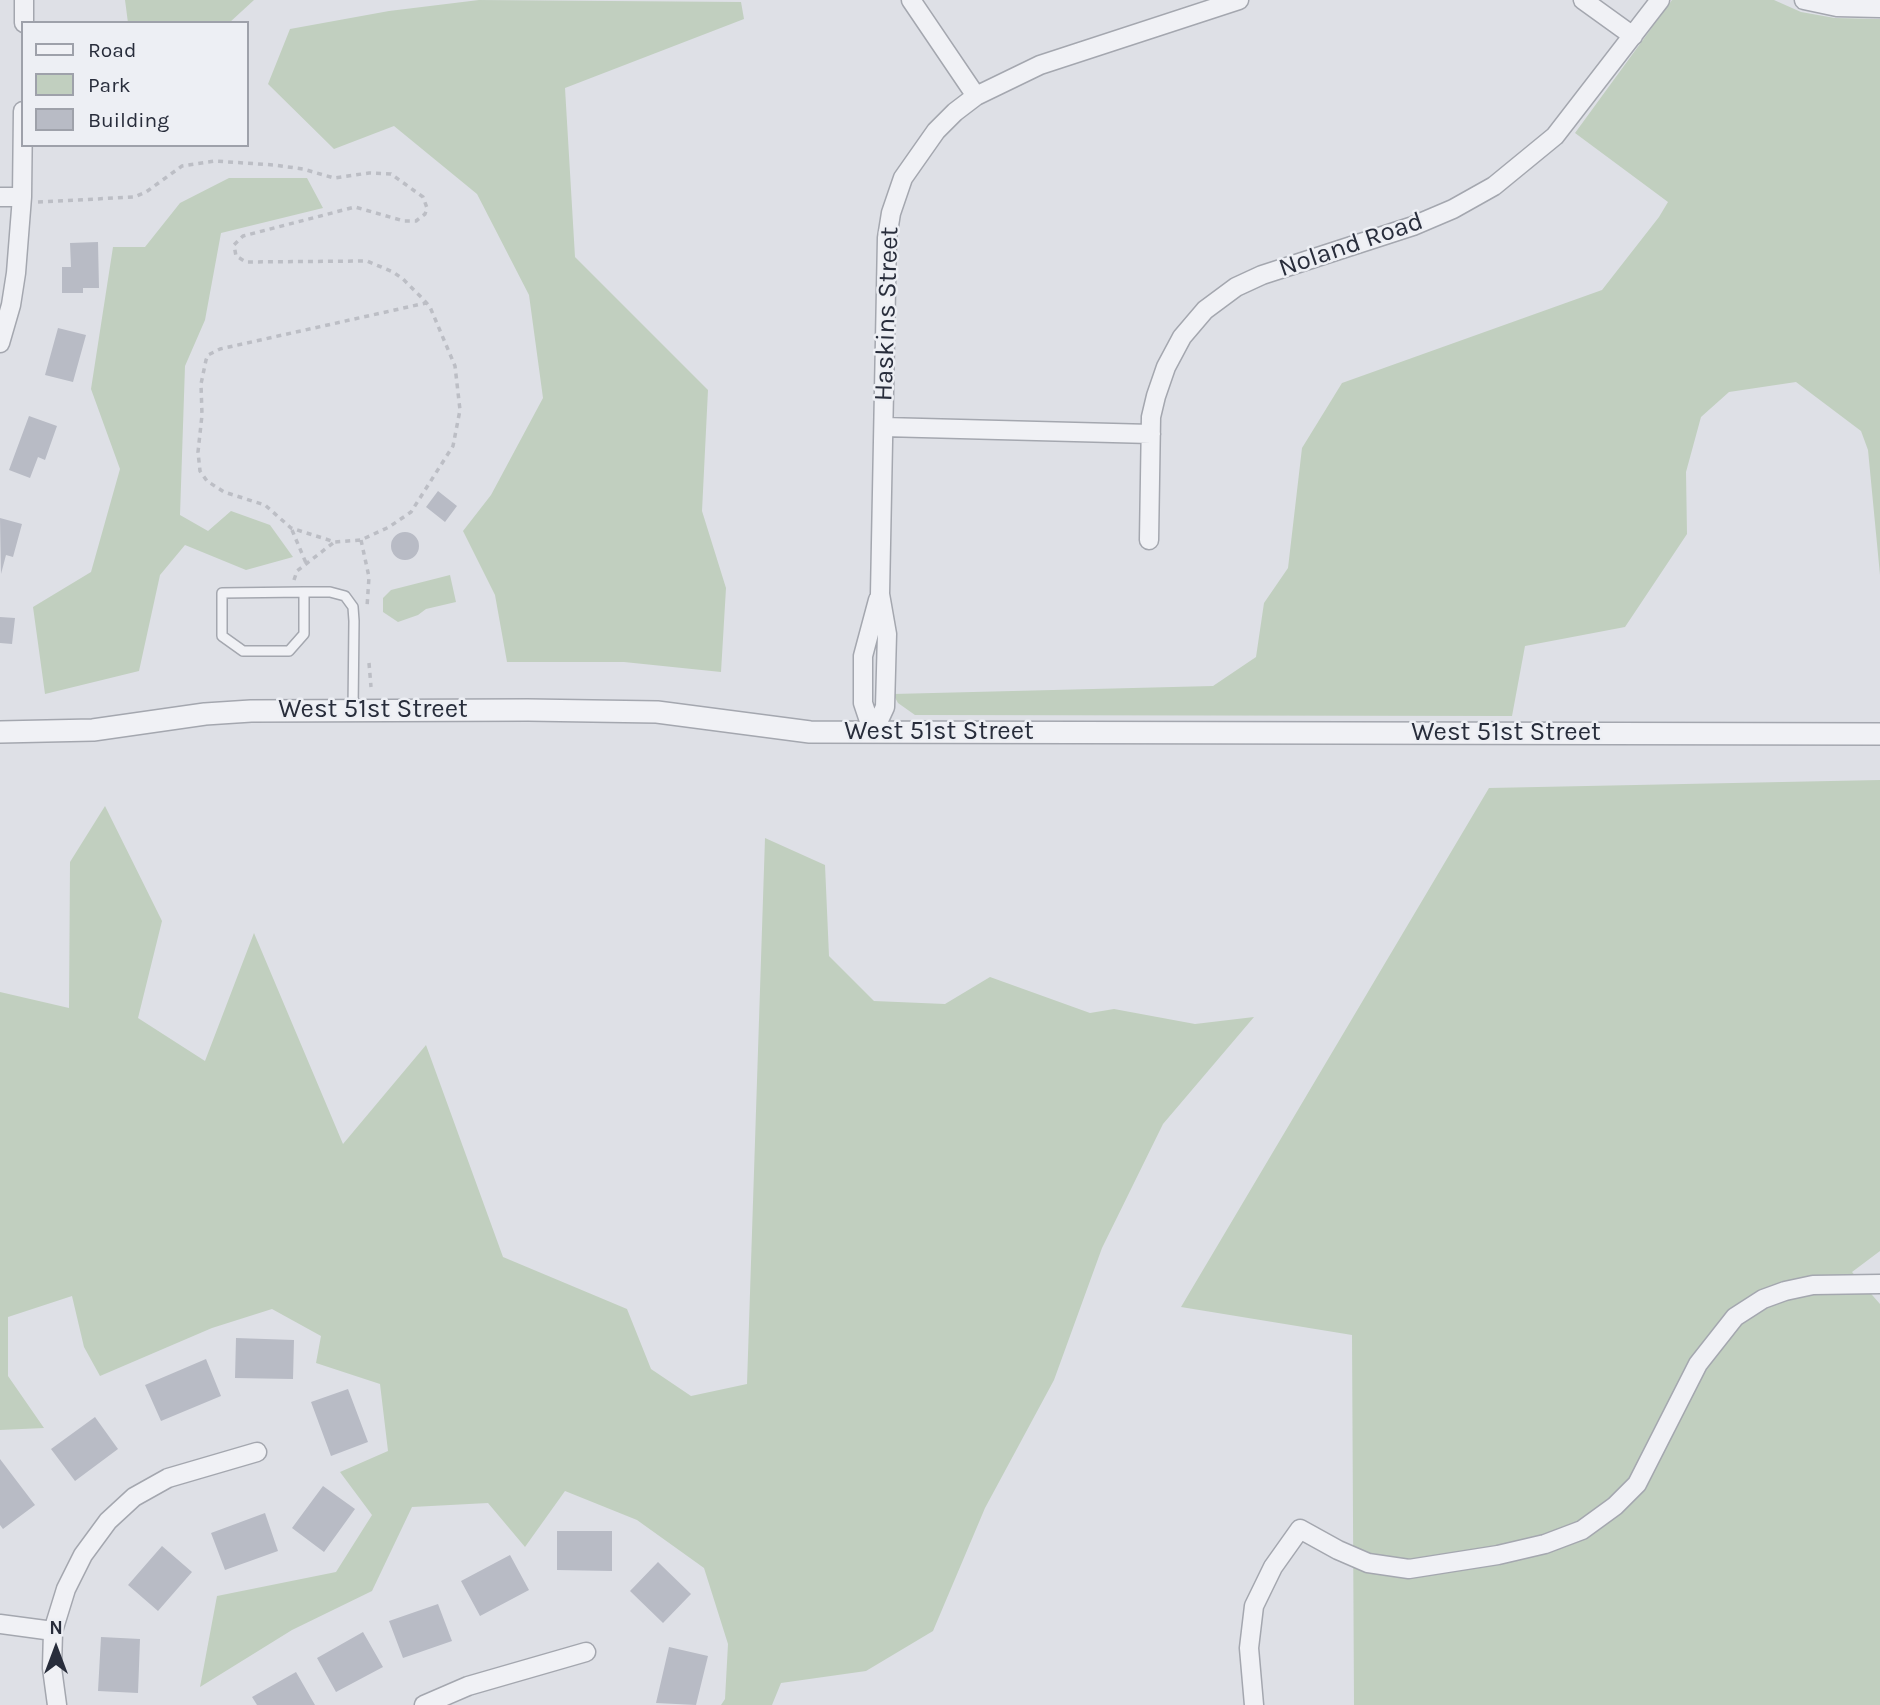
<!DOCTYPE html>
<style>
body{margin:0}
#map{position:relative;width:1880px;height:1705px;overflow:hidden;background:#dee0e6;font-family:Karla,sans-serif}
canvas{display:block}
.legend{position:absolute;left:21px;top:21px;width:228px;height:126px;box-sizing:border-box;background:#edeff4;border:2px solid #9ea1aa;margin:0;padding:9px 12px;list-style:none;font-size:21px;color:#282d3b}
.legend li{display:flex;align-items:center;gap:14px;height:35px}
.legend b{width:35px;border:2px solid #9ea1aa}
.north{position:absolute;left:21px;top:1614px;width:70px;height:70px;-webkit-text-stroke:5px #edeff4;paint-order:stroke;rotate:0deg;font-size:19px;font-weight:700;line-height:28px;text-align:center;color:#282d3b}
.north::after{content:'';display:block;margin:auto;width:24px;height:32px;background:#282d3b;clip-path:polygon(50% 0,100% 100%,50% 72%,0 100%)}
</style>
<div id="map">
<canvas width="1880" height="1705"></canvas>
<ul class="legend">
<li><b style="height:9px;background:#f0f1f5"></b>Road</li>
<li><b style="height:19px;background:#c1cfbf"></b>Park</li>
<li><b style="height:19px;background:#b8bbc5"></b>Building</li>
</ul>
<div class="north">N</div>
</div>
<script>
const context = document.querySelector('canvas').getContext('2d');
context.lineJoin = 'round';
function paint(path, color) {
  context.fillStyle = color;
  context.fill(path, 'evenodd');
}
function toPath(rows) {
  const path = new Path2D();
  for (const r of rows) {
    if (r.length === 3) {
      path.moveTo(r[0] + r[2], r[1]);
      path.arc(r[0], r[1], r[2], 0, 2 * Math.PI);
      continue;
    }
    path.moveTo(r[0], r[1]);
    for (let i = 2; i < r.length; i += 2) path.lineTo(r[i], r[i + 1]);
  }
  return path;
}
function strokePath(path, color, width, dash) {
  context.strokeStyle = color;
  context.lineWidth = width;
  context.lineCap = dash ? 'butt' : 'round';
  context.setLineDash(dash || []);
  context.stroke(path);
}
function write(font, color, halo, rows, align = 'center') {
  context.font = font + ' Karla,sans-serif';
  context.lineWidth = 5;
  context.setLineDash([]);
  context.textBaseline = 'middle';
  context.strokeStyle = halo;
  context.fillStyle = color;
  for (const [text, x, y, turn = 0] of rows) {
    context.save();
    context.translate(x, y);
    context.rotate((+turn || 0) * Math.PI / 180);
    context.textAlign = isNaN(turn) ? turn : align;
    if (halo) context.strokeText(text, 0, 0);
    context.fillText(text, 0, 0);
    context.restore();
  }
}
const green = toPath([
 [125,0,254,0,229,23,128,23],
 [479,0,741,2,744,19,565,88,575,257,708,390,702,511,726,588,721,672,624,662,507,662,495,595,463,531,491,495,543,398,529,295,477,194,394,126,334,149,268,84,290,29,389,11],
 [1672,0,1774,0,1801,12,1835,18,1880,19,1880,575,1868,450,1861,431,1796,382,1729,392,1701,417,1686,472,1687,534,1625,627,1525,646,1512,716,915,715,898,703,893,694,1213,686,1256,657,1264,603,1288,568,1302,448,1342,383,1602,290,1659,217,1668,202,1575,133],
 [229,178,307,178,323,208,221,233,205,320,185,366,180,515,208,531,231,511,270,525,293,557,246,570,185,545,160,575,139,671,45,694,33,607,91,572,120,469,91,389,113,247,145,247,180,203],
 [450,575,456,602,426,609,418,615,398,622,383,612,383,598,391,590],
 [1880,780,1880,1251,1852,1272,1880,1304,1880,1705,1354,1705,1352,1335,1181,1307,1489,788],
 [105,806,162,921,138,1018,205,1061,254,933,343,1144,426,1045,503,1257,627,1309,651,1369,691,1396,747,1384,765,838,825,865,829,956,874,1001,945,1004,990,977,1090,1013,1114,1009,1195,1024,1254,1017,1163,1124,1102,1248,1054,1380,985,1508,933,1631,866,1671,781,1683,772,1705,721,1705,725,1699,728,1644,704,1568,637,1520,565,1491,525,1547,488,1503,412,1507,372,1591,292,1630,200,1687,217,1596,336,1572,372,1515,340,1472,388,1451,380,1384,316,1363,321,1336,272,1309,212,1328,100,1376,84,1347,72,1296,8,1317,8,1376,44,1428,0,1430,0,992,69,1008,70,862]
]);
const building = toPath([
 [98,242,99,288,83,288,83,293,62,293,62,267,71,267,70,243],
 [58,328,86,335,73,382,45,375],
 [29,416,57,426,45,460,38,457,30,478,9,470],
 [438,491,457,506,445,522,426,507],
 [0,518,22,524,13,557,6,555,1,574],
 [405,546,14],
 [0,617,15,618,12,644,0,643],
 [236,1338,294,1340,293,1379,235,1378],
 [206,1359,221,1396,161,1421,145,1385],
 [348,1389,368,1442,331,1456,311,1402],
 [95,1417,118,1449,75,1481,51,1449],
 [0,1459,35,1505,3,1529,0,1525],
 [323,1486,355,1509,324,1552,292,1528],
 [265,1513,278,1551,225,1570,211,1533],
 [557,1531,612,1531,612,1571,557,1570],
 [162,1546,192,1572,158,1611,128,1585],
 [510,1555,529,1590,480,1616,461,1581],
 [658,1562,691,1594,663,1623,630,1591],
 [438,1604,452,1641,403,1658,389,1621],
 [363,1632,383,1667,336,1692,317,1658],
 [101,1637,140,1639,138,1693,98,1691],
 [669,1647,708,1656,696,1705,656,1703],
 [296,1672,315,1705,257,1705,252,1697]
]);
const path = toPath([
 [38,202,134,197,146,192,182,166,215,161,274,165,303,169,334,178,369,173,391,174,423,197,427,208,425,214,416,221,404,221,355,207,243,236,234,245,236,256,246,262,367,261,393,272,403,279,423,299,430,307,455,366,460,410,453,446,411,512,389,527,361,540,335,542,291,528,265,505,224,492,207,481,200,471,198,452,202,415,201,384,206,360,208,355,220,349,426,303],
 [292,530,306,563],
 [361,540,369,577,367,607],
 [294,580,297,571,333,543],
 [369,663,371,687]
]);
const service = toPath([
 [304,592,304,634,289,651,243,651,222,636,222,593,304,592,330,592,345,596,353,607,354,621,353,710]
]);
const minor = toPath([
 [911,0,976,96],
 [1583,0,1633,36],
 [1804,0,1837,7,1880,8],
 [24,23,24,0],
 [0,197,22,197],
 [0,343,11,305,16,273,22,197,23,111],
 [884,427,1151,434],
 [1149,540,1151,417,1156,396,1166,367,1182,337,1205,310,1236,287,1262,275,1413,226,1453,209,1494,186,1555,136,1660,0],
 [873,733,885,707,887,634,880,594,887,238,891,213,903,178,936,131,955,112,976,96,1040,65,1239,0],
 [873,733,863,703,863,656,878,600],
 [0,1624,53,1631],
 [57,1705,52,1668,53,1631,66,1589,83,1555,108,1521,134,1497,168,1478,257,1452],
 [424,1705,468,1686,586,1652],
 [1254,1705,1249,1648,1254,1606,1273,1567,1300,1529,1338,1550,1368,1563,1409,1569,1498,1555,1545,1544,1582,1530,1615,1506,1637,1484,1698,1364,1735,1317,1763,1299,1785,1291,1813,1285,1880,1284]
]);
const tertiary = toPath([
 [0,732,93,730,205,714,251,711,528,710,657,712,810,732,1880,734]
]);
const streetNames = [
 ["Noland Road",1351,245,-19],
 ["Haskins Street",887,314,-88],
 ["West 51st Street",373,710],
 ["West 51st Street",939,732],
 ["West 51st Street",1506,733]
];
paint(green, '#c1cfbf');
paint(building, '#b8bbc5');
strokePath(service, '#a4a7af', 12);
strokePath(minor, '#a4a7af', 21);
strokePath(tertiary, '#a4a7af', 24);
strokePath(path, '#bcbec5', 3.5, [5, 5]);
strokePath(service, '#f0f1f5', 9);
strokePath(minor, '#f0f1f5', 18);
strokePath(tertiary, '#f0f1f5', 21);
write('26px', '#282d3b', '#edeff4', streetNames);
</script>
